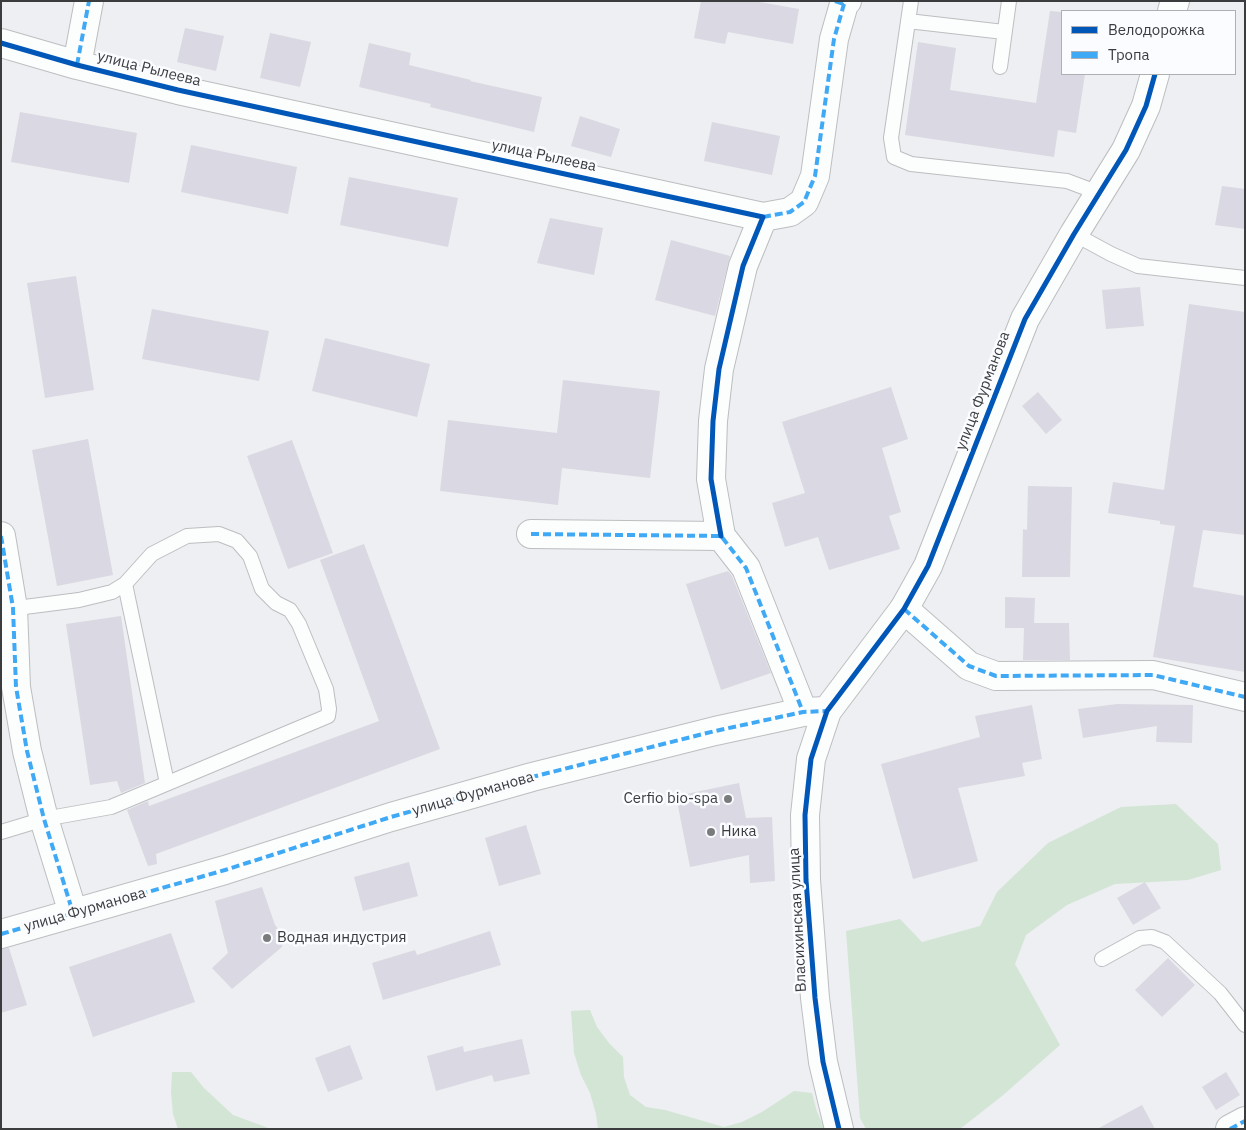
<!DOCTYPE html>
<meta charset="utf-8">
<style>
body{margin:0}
#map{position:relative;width:1246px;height:1130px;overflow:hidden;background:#edeff2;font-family:"IBM Plex Sans",sans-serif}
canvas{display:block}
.frame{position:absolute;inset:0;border:2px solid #3b3c3e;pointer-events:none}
.legend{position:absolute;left:1061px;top:10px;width:175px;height:65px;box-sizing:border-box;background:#fafcff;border:1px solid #aeafb2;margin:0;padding:6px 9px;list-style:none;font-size:15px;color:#3b3c3e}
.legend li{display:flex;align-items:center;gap:10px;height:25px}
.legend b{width:25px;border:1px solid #aeafb2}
</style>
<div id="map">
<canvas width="1246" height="1130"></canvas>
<div class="frame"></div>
<ul class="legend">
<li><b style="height:6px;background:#0057b8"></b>Велодорожка</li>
<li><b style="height:6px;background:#3fa9f5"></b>Тропа</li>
</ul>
</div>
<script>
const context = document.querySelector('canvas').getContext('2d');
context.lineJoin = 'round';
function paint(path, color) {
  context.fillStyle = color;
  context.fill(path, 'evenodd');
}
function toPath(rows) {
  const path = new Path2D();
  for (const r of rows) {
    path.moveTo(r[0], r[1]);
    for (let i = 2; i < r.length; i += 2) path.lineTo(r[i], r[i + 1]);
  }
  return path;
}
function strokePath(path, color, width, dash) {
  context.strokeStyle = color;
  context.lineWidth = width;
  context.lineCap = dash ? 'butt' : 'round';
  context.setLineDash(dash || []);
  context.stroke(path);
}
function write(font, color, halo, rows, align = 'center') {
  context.font = font + ' "IBM Plex Sans",sans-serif';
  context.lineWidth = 5;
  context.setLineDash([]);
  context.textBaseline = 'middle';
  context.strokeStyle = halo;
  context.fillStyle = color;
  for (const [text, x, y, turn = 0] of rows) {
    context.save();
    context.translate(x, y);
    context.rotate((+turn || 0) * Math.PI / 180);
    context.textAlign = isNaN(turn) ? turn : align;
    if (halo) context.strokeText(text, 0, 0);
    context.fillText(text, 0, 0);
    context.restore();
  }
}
const green = toPath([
 [1176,804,1218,844,1221,870,1188,880,1115,884,1067,905,1026,935,1015,964,1060,1045,1002,1096,960,1129,866,1129,860,1118,846,931,900,919,922,942,980,926,997,892,1048,843,1121,807],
 [590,1010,597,1027,609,1043,623,1057,624,1077,630,1095,646,1107,665,1110,724,1127,742,1122,762,1112,794,1091,812,1093,817,1112,825,1129,598,1129,596,1114,590,1093,581,1075,574,1053,571,1011],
 [172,1072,191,1072,204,1088,233,1115,271,1129,178,1129,173,1114,171,1092]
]);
const building = toPath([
 [701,1,754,1,799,9,793,44,728,32,725,44,694,38],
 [1050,11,1062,12,1062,74,1085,74,1076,133,1058,130,1054,157,905,135,918,42,956,48,950,90,1036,103],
 [185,28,224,36,216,71,177,62],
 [270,33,311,42,300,87,260,78],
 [369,43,411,53,409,65,471,80,470,81,542,97,534,132,430,107,431,104,359,87],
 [20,112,137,133,129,183,11,162],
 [580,116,620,129,611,157,571,146],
 [712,122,780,136,772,175,704,161],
 [191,145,297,167,288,214,181,192],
 [349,177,458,198,448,247,340,225],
 [1222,186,1245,189,1245,229,1215,225],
 [550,218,603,228,594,275,537,263],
 [671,240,730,256,715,316,655,300],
 [76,276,94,390,45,398,27,283],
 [1140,287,1144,326,1106,329,1102,290],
 [1189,304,1245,312,1245,535,1203,530,1193,587,1245,596,1245,672,1153,657,1175,526,1160,524,1160,521,1108,513,1113,482,1164,490],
 [152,309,269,331,259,381,142,359],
 [325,338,430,364,417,417,312,391],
 [563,380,660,391,650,478,562,468,558,505,440,491,448,420,557,433],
 [891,387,908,439,882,448,901,512,889,516,900,549,829,570,818,537,785,547,772,503,805,493,782,422],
 [1038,392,1062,420,1046,434,1022,406],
 [88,439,113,575,57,586,32,450],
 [292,440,333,553,288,569,247,456],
 [1028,486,1072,487,1070,577,1022,577,1023,529,1027,530],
 [364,544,440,749,156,854,157,864,148,866,127,810,148,801,149,806,379,721,320,560],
 [728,571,732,576,771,673,721,690,686,584],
 [1005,597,1035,598,1034,623,1069,623,1070,660,1023,660,1024,628,1005,628],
 [121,616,145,783,121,793,117,781,90,785,66,624],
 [1117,704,1193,705,1192,743,1156,742,1157,726,1083,738,1078,709],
 [1032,705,1042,759,1022,763,1025,776,958,788,978,861,913,879,881,764,980,737,975,716],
 [739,783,746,818,772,817,775,881,750,883,749,855,690,867,676,796],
 [526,825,541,874,499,886,485,838],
 [409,862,418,896,363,911,354,877],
 [1145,882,1161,908,1133,925,1117,898],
 [262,887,275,925,284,936,282,947,232,989,212,968,228,953,215,901],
 [490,931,501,965,383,1000,372,963,415,950,417,955],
 [171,933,195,1002,93,1037,69,967],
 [9,948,27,1005,1,1013,1,949],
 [1168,958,1195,985,1162,1017,1135,990],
 [522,1039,530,1074,494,1082,492,1075,436,1091,427,1056,463,1046,464,1052],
 [350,1045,363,1079,328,1092,315,1058],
 [1226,1072,1240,1095,1216,1110,1202,1087],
 [1142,1105,1155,1129,1097,1129]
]);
const service = toPath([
 [911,1,891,138,894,157,911,164,1067,181,1099,193],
 [908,21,1004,32],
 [1000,67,1009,1],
 [1074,234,1111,254,1138,266,1245,278],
 [125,584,167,783],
 [1,832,44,819,111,807,328,716,329,709,326,689,299,624,290,610,276,603,262,589,250,556,237,541,219,534,187,536,152,554,125,584,112,592,79,600,9,609],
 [1102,959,1140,938,1152,937,1165,942,1220,993,1245,1025]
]);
const minor = toPath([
 [1,43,77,65,178,90,763,217,743,266,719,369,713,421,711,479,721,536],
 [77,65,89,1],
 [763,217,790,212,804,202,815,176,834,39,844,4,847,1],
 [531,534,721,536,746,568,803,712],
 [1,536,13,608,16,687,27,751,44,819,73,913],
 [904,609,969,666,996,676,1153,675,1245,697],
 [1,934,225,870,391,817,532,777,715,731,803,712,827,711],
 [1230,1129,1245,1121]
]);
const tertiary = toPath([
 [1172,11,1175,1],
 [839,1129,823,1062,815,998,806,880,805,815,811,759,827,711,904,609,928,566,1025,319,1074,234,1126,150,1146,106,1155,74]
]);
const quiet = toPath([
 [835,1,844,4],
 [77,65,89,1],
 [763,217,790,212,804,202,815,176,834,39,844,4,847,1],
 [531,534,721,536,746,568,803,712],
 [1,536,13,608,16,687,27,751,44,819,73,913],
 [904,609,969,666,996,676,1153,675,1245,697],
 [1,934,225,870,391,817,532,777,715,731,803,712,827,711],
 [1230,1129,1245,1121]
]);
const cycleway = toPath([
 [1,43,77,65,178,90,763,217,743,266,719,369,713,421,711,479,721,536],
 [839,1129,823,1062,815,998,806,880,805,815,811,759,827,711,904,609,928,566,1025,319,1074,234,1126,150,1146,106,1155,74]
]);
const markers = [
 [728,799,5,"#797b7d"],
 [711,832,5,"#797b7d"],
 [267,938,5,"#797b7d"]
];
const streetNames = [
 ["улица Рылеева",149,69,14],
 ["улица Рылеева",544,156,12],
 ["улица Фурманова",983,391,-69],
 ["улица Фурманова",473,794,-16],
 ["улица Фурманова",85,910,-16],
 ["Власихинская улица",798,920,-93]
];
const poiNames = [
 ["Cerfio bio-spa",718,799,"right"],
 ["Ника",721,832],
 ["Водная индустрия",277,938]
];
paint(green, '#d3e5d4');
paint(building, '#dad8e2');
strokePath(service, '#bcbec0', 16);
strokePath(minor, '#bcbec0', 30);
strokePath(tertiary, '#bcbec0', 30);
strokePath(service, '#fcfdfd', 14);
strokePath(minor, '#fcfdfd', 28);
strokePath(tertiary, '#fcfdfd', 28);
strokePath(quiet, '#3fa9f5', 4, [8, 4]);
strokePath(cycleway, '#0057b8', 5);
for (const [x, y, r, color] of markers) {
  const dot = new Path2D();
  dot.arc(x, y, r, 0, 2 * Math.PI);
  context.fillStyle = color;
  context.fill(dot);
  strokePath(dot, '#fafcff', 2);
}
write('15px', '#3b3c3e', '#fafcff', streetNames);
write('15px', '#3b3c3e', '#fafcff', poiNames, 'left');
</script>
